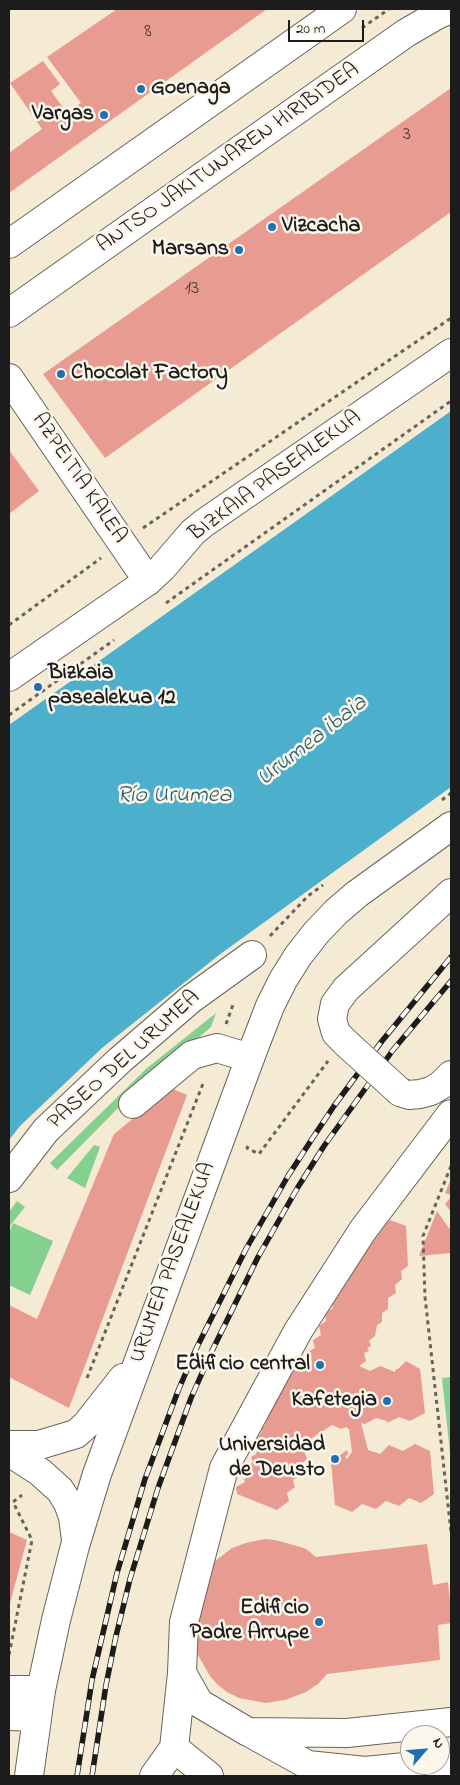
<!DOCTYPE html>
<meta charset="utf-8">
<style>
body{margin:0}
#map{position:relative;width:460px;height:1785px;overflow:hidden;background:#f5ead4;font-family:"Indie Flower",sans-serif}
canvas{display:block}
.frame{position:absolute;inset:0;border:10px solid #1c1c1c;pointer-events:none}
.north{position:absolute;left:400px;top:1725px;width:50px;height:50px;box-sizing:border-box;background:#fbf7ec;border:1px solid #a29f99;border-radius:50%;rotate:63deg;font-size:14px;font-weight:700;line-height:20px;text-align:center;color:#1c1c1c}
.north::after{content:'';display:block;margin:auto;width:18px;height:22px;background:#1f6fb2;clip-path:polygon(50% 0,100% 100%,50% 72%,0 100%)}
.scale{position:absolute;left:288px;top:20px;width:76px;height:22px;box-sizing:border-box;border:2px solid #1c1c1c;border-top:0;padding-left:6px;font-size:15px;line-height:18px;white-space:nowrap;color:#1c1c1c;-webkit-text-stroke:4px #fbf7ec;paint-order:stroke}
</style>
<div id="map">
<canvas width="460" height="1785"></canvas>
<div class="frame"></div>
<div class="north">N</div>
<div class="scale">20 m</div>
</div>
<script>
const context = document.querySelector('canvas').getContext('2d');
context.lineJoin = 'round';
function paint(path, color) {
  context.fillStyle = color;
  context.fill(path, 'evenodd');
}
function toPath(rows) {
  const path = new Path2D();
  for (const r of rows) {
    path.moveTo(r[0], r[1]);
    for (let i = 2; i < r.length; i += 2) path.lineTo(r[i], r[i + 1]);
  }
  return path;
}
function strokePath(path, color, width, dash) {
  context.strokeStyle = color;
  context.lineWidth = width;
  context.lineCap = dash ? 'butt' : 'round';
  context.setLineDash(dash || []);
  context.stroke(path);
}
function write(font, color, halo, rows, align = 'center') {
  context.font = font + ' "Indie Flower",sans-serif';
  context.lineWidth = 5;
  context.setLineDash([]);
  context.textBaseline = 'middle';
  context.strokeStyle = halo;
  context.fillStyle = color;
  for (const [text, x, y, turn = 0] of rows) {
    context.save();
    context.translate(x, y);
    context.rotate((+turn || 0) * Math.PI / 180);
    context.textAlign = isNaN(turn) ? turn : align;
    if (halo) context.strokeText(text, 0, 0);
    context.fillText(text, 0, 0);
    context.restore();
  }
}
const green = toPath([
 [216,1013,211,1027,120,1106,57,1170,50,1163,147,1068],
 [94,1145,100,1147,85,1188,67,1178],
 [17,1201,25,1207,9,1227,9,1212],
 [13,1223,53,1241,30,1295,9,1285,9,1233],
 [451,1377,451,1462,442,1378]
]);
const water = toPath([
 [451,411,451,787,219,955,102,1048,20,1126,9,1140,9,725]
]);
const building = toPath([
 [117,9,267,9,9,193,9,153,42,129,10,83,43,61,60,84,51,91,67,113,81,103,47,57],
 [451,88,451,212,105,458,43,374],
 [9,450,39,491,9,514],
 [171,1088,187,1095,69,1408,9,1377,9,1305,37,1319,114,1134],
 [451,1179,451,1195,445,1193],
 [451,1197,451,1212,445,1204],
 [437,1211,451,1231,451,1253,419,1256],
 [390,1220,406,1226,408,1266,401,1271,402,1279,395,1285,396,1293,388,1298,388,1309,382,1313,382,1322,377,1325,375,1336,369,1341,371,1346,367,1348,369,1351,364,1353,366,1361,359,1366,370,1371,380,1366,395,1372,396,1369,398,1369,406,1361,420,1369,425,1413,410,1421,399,1417,387,1423,387,1421,376,1418,365,1424,361,1423,368,1450,380,1454,389,1445,403,1451,415,1444,430,1451,434,1494,421,1503,409,1498,399,1506,386,1501,376,1509,362,1504,352,1512,335,1505,331,1462,347,1450,348,1454,345,1457,347,1459,352,1452,349,1429,346,1427,341,1429,332,1425,312,1438,313,1446,305,1453,307,1459,299,1466,301,1474,293,1480,295,1487,287,1493,289,1501,277,1510,237,1494,236,1487,245,1482,244,1479,246,1478,245,1474,250,1471,251,1469,250,1465,253,1462,251,1457,256,1454,259,1446,255,1439,258,1437,262,1431,261,1428,264,1426,268,1418,266,1409,275,1405,273,1395,282,1391,278,1354,304,1364,309,1361,306,1353,315,1348,313,1340,321,1335,319,1326,326,1321,325,1313,333,1308,331,1299,340,1293,338,1286,356,1245],
 [9,1532,27,1540,9,1607],
 [265,1539,275,1540,297,1546,306,1549,316,1557,427,1544,433,1585,448,1582,451,1610,451,1623,438,1625,440,1660,327,1674,318,1684,306,1692,285,1700,266,1703,239,1698,227,1692,217,1684,210,1676,193,1646,210,1565,232,1548,246,1543]
]);
const path = toPath([
 [362,28,389,9],
 [143,528,451,318],
 [166,603,451,401],
 [9,625,101,558],
 [9,715,114,640],
 [442,800,451,793],
 [270,936,308,896,323,885],
 [226,1024,234,1002],
 [248,1146,247,1148,259,1154,328,1061],
 [451,1166,423,1236,425,1297,451,1532],
 [87,1378,204,1081],
 [9,1655,32,1540,13,1502,22,1495]
]);
const minor = toPath([
 [9,378,148,581],
 [347,1044,336,1033,332,1019,335,1004,346,989,451,893],
 [400,1092,409,1095,420,1094,431,1091,441,1085,451,1075],
 [133,1104,192,1055,217,1048,250,1058],
 [451,1114,363,1230,298,1331,224,1468,184,1622,182,1673,199,1703,248,1732,347,1733,451,1722],
 [9,1178,46,1130,120,1060,191,999,252,955],
 [182,1673,174,1748,209,1776],
 [9,1690,41,1690],
 [9,1716,37,1717],
 [252,1734,308,1765,365,1771,425,1765],
 [440,1764,451,1762],
 [154,1776,174,1748]
]);
const major = toPath([
 [9,244,342,9],
 [9,313,406,33,437,15,451,9],
 [9,677,148,581,162,568,193,532,204,523,451,353],
 [9,1445,39,1445,76,1434,86,1425,123,1378],
 [9,1452,40,1472,60,1490,68,1503,73,1517,76,1540],
 [29,1776,41,1690,56,1620,75,1546,97,1474,250,1058,270,1006,283,980,298,956,316,933,336,912,357,894,451,826]
]);
const rail = toPath([
 [77,1776,92,1680,117,1573,145,1479,178,1391,196,1349,246,1249,288,1176,312,1139,334,1106,382,1041,451,957],
 [92,1776,106,1685,116,1636,130,1579,158,1488,191,1398,211,1353,258,1257,298,1187,324,1146,393,1050,451,981]
]);
const minorBridge = toPath([
 [347,1044,400,1092]
]);
const markers = [
 [141,89,5,"#1f6fb2"],
 [104,115,5,"#1f6fb2"],
 [272,227,5,"#1f6fb2"],
 [239,250,5,"#1f6fb2"],
 [61,374,5,"#1f6fb2"],
 [38,687,5,"#1f6fb2"],
 [320,1365,5,"#1f6fb2"],
 [387,1401,5,"#1f6fb2"],
 [335,1459,5,"#1f6fb2"],
 [319,1622,5,"#1f6fb2"]
];
const numberNames = [
 ["8",148,33],
 ["3",407,136],
 ["13",192,290]
];
const poiNames = [
 ["Goenaga",151,89,"left"],
 ["Vargas",94,115],
 ["Vizcacha",282,227,"left"],
 ["Marsans",229,250],
 ["Chocolat Factory",71,374,"left"],
 ["Bizkaia",48,674,"left"],
 ["pasealekua 12",48,699,"left"],
 ["Edificio central",310,1365],
 ["Kafetegia",377,1401],
 ["Universidad",325,1446],
 ["de Deusto",325,1471],
 ["Edificio",309,1609],
 ["Padre Arrupe",309,1634]
];
const streetNames = [
 ["ANTSO JAKITUNAREN HIRIBIDEA",229,159,-35],
 ["BIZKAIA PASEALEKUA",276,477,-36],
 ["AZPEITIA KALEA",78,479,56],
 ["PASEO DEL URUMEA",125,1061,-42],
 ["URUMEA PASEALEKUA",174,1263,-70]
];
const waterNames = [
 ["Urumea ibaia",313,742,-38],
 ["Río Urumea",174,797]
];
paint(green, '#84d08e');
paint(water, '#4cafcc');
paint(building, '#e89b90');
strokePath(minor, '#68645c', 30);
strokePath(major, '#68645c', 30);
strokePath(path, '#68645c', 3, [4, 4]);
strokePath(minor, '#fff', 28);
strokePath(major, '#fff', 28);
strokePath(rail, '#1c1c1c', 5.5);
strokePath(rail, '#fbf7ec', 4, [11]);
strokePath(minorBridge, '#68645c', 30, []);
strokePath(minorBridge, '#fff', 28);
for (const [x, y, r, color] of markers) {
  const dot = new Path2D();
  dot.arc(x, y, r, 0, 2 * Math.PI);
  context.fillStyle = color;
  context.fill(dot);
  strokePath(dot, '#fbf7ec', 2);
}
write('20px', '#4f3c39', null, numberNames);
write('bold 22px', '#1c1c1c', '#fbf7ec', poiNames, 'right');
write('22px', '#1c1c1c', '#fbf7ec', streetNames);
write('italic 24px', '#325e6b', '#fbf7ec', waterNames);
</script>
